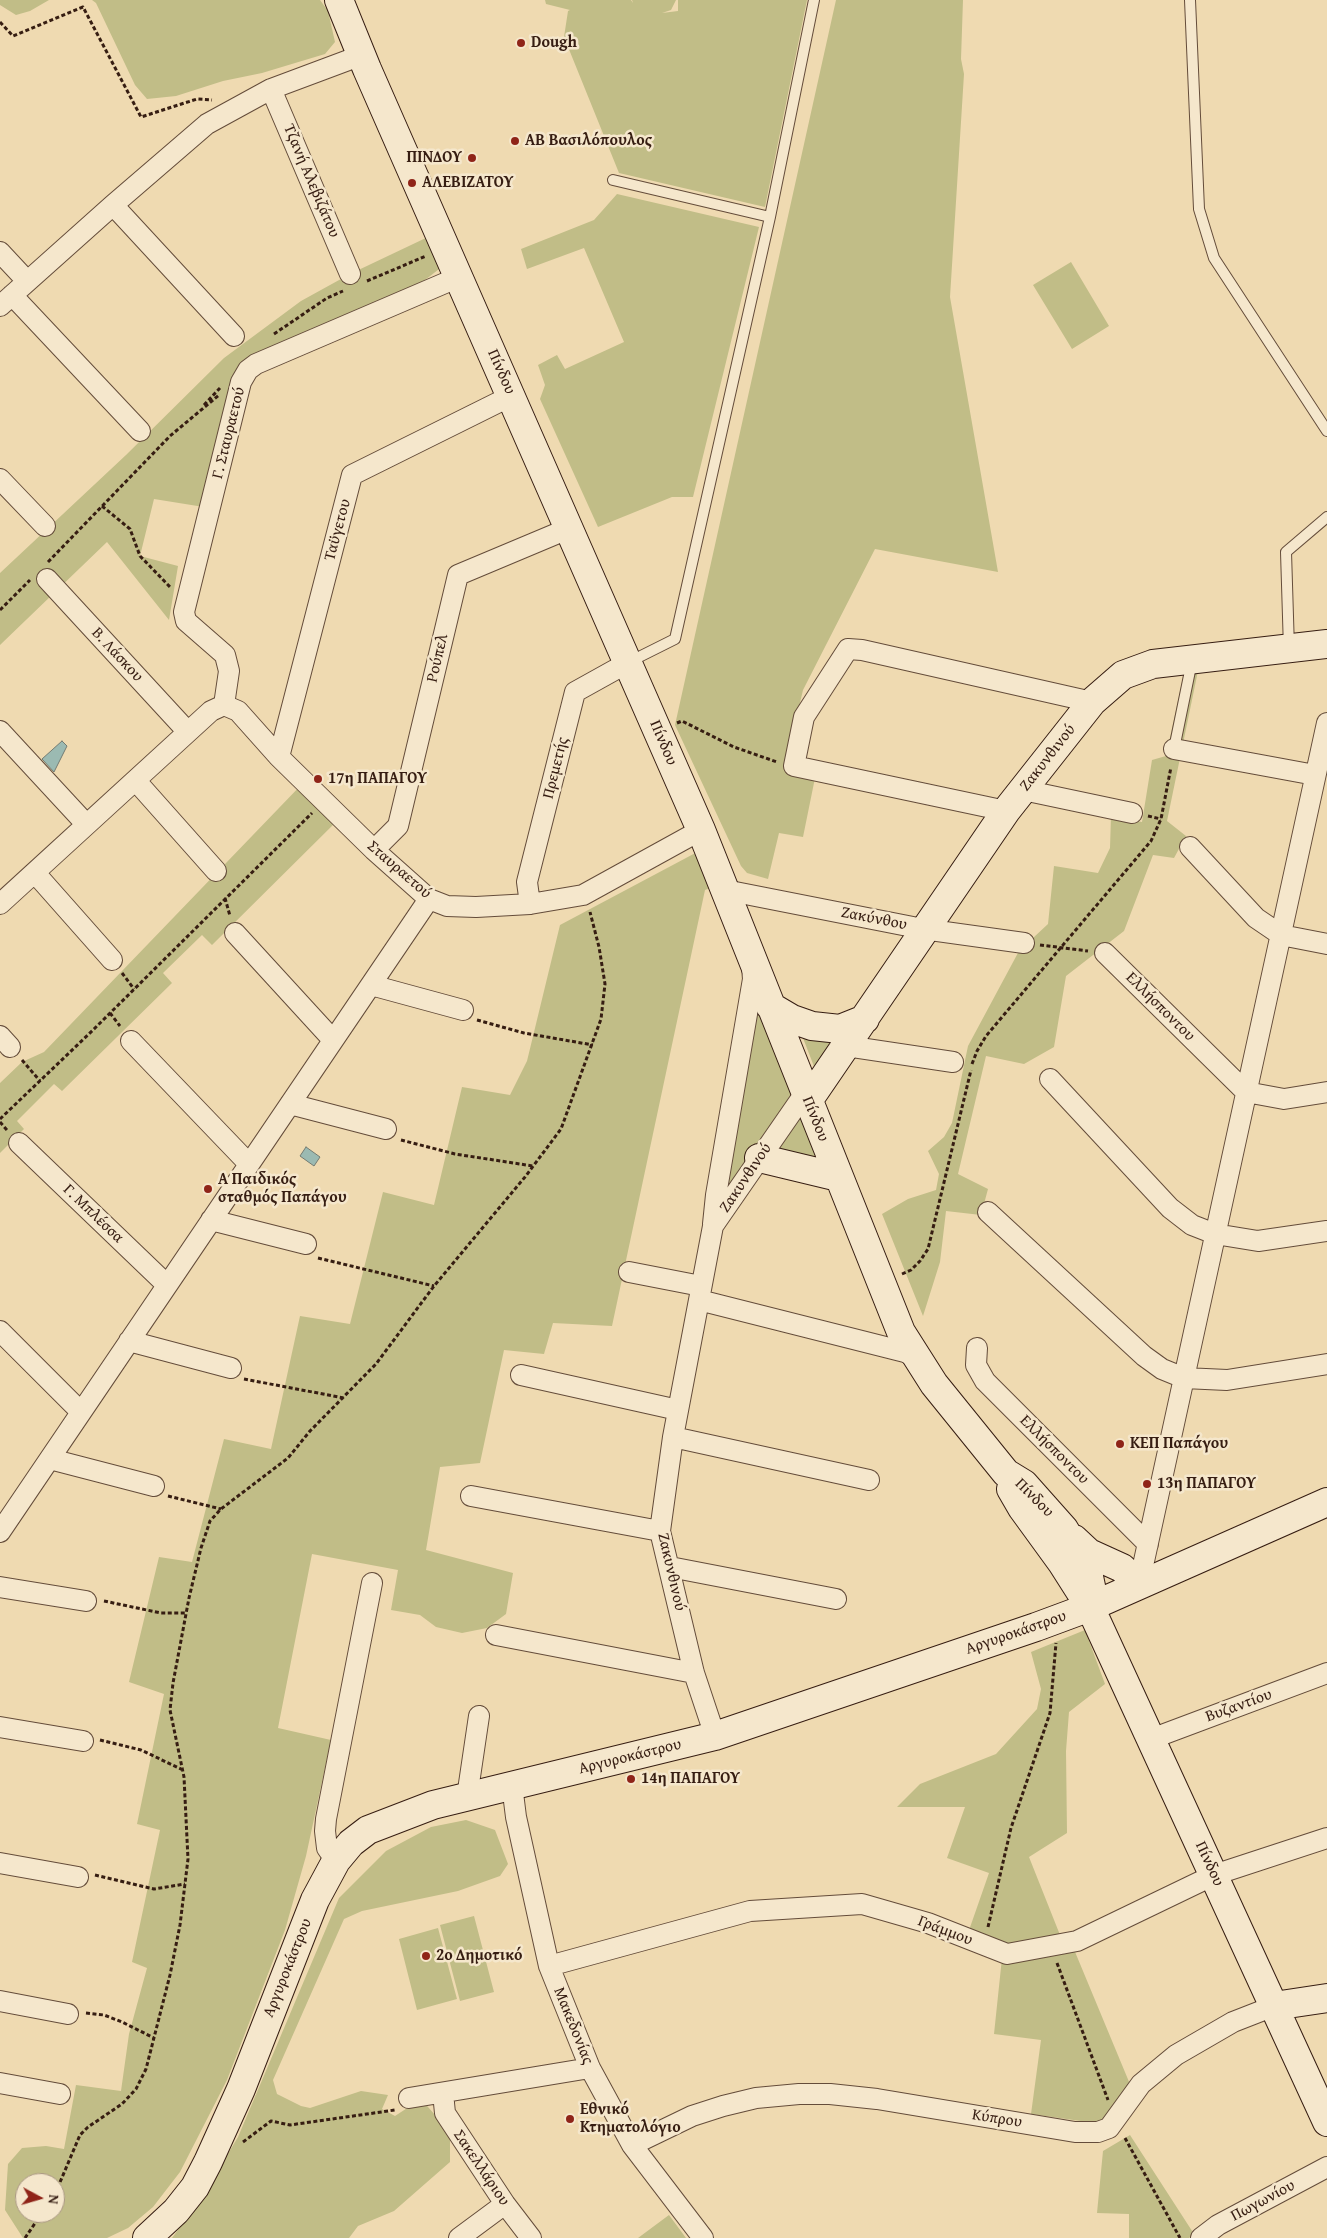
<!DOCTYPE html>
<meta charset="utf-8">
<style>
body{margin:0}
#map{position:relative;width:1327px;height:2238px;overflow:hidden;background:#efdab1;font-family:"Gentium Book Plus",serif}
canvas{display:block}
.north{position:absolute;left:15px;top:2173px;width:50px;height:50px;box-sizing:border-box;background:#f5e7cc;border:1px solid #a99682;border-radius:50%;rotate:96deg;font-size:14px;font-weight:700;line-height:20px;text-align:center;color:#361d12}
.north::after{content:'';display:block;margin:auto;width:18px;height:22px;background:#8f2418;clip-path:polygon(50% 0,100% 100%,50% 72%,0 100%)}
</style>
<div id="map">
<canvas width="1327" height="2238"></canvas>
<div class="north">N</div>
</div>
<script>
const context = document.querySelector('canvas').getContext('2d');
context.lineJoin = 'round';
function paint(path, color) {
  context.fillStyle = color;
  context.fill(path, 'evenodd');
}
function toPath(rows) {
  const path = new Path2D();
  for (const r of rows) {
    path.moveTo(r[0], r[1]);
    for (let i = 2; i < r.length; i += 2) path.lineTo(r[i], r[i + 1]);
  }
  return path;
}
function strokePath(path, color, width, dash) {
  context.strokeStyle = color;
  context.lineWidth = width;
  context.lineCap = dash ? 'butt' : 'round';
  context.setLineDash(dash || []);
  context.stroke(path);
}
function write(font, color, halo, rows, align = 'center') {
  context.font = font + ' "Gentium Book Plus",serif';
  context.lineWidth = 5;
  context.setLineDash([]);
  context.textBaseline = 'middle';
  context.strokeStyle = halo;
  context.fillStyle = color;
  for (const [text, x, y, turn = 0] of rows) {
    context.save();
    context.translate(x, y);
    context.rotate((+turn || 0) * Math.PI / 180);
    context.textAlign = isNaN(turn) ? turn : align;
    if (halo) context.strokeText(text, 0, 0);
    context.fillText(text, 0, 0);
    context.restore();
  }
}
const green = toPath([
 [0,0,49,0,30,11,16,15,0,5],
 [92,0,320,0,328,11,335,42,325,54,262,73,223,81,176,96,147,99,135,85,96,3],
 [545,0,631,0,633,3,632,0,676,0,671,10,662,13,678,11,678,0,807,0,765,207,619,173,564,37,568,11,570,10,546,4],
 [836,0,963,0,961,59,964,74,950,297,998,572,875,549,803,690,785,766,816,773,803,837,779,833,768,879,747,873,741,866,675,725],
 [617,194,759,227,693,497,672,497,598,527,540,399,545,385,538,365,557,355,565,369,624,342,584,248,527,269,521,249,594,220],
 [430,236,443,266,394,304,256,364,210,508,154,499,140,556,178,566,169,620,107,542,0,645,0,573,126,455,224,358,301,301,350,274],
 [1071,262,1109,326,1072,349,1033,285],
 [1199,666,1167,821,1186,836,1174,858,1153,855,1124,931,1066,976,1054,1047,1024,1064,986,1056,958,1174,988,1189,981,1215,946,1211,940,1262,923,1316,882,1214,908,1199,936,1190,939,1174,928,1151,944,1137,952,1123,968,1046,1019,951,1048,924,1054,866,1098,873,1110,848,1111,816,1142,822,1152,760,1166,756,1185,668],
 [304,782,341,817,212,945,202,935,163,973,172,983,62,1091,54,1084,17,1121,24,1129,0,1153,0,1083,22,1062,44,1052],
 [701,850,715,886,705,890,612,1326,553,1323,544,1354,504,1350,480,1463,440,1467,426,1550,513,1573,506,1614,487,1628,462,1633,436,1627,420,1615,391,1610,398,1570,312,1554,278,1728,331,1740,306,1856,285,1930,227,2080,180,2172,153,2207,128,2228,107,2238,23,2238,5,2210,8,2164,22,2148,46,2146,64,2149,76,2085,121,2091,129,2034,147,1968,132,1962,160,1830,137,1824,164,1694,129,1682,159,1557,192,1562,224,1439,271,1449,300,1316,350,1324,383,1192,434,1205,462,1087,510,1095,527,1061,560,925],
 [25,2183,55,2183,55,2213,25,2213],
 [759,986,804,1091,718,1202],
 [803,1038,827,1041,837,1041,815,1069],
 [808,1102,834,1167,770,1151],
 [1085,1630,1105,1684,1069,1712,1066,1751,1067,1833,1029,1857,1062,1940,1007,1950,967,1936,989,1873,947,1858,965,1807,897,1807,920,1784,996,1754,1037,1709,1041,1689,1031,1652],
 [466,1820,495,1830,508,1864,500,1876,458,1891,362,1911,344,1919,273,2080,277,2094,301,2106,310,2108,361,2091,388,2095,382,2109,395,2116,421,2099,450,2132,450,2162,394,2211,358,2226,349,2238,172,2238,202,2197,238,2137,339,1898,386,1851,431,1827],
 [474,1916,494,1992,460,2001,440,1925],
 [438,1928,457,1999,417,2010,399,1939],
 [1073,1947,1132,2089,1102,2124,1031,2114,1041,2040,994,2034,1002,1958],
 [1130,2135,1194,2234,1189,2238,1129,2238,1129,2214,1097,2213,1103,2151],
 [669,2215,686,2238,638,2238]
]);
const water = toPath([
 [62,741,67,746,54,772,42,759,62,741],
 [306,1147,320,1157,314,1166,300,1156,306,1147]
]);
const path = toPath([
 [0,22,13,36,83,7,141,117,197,99,212,100],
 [367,281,426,256],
 [274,334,327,298,343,291],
 [204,405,220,388],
 [102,506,130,529,140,556,171,588],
 [48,562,170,436,219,395],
 [0,610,30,580],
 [677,723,682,721,734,747,777,762],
 [1148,816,1161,819],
 [225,898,230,916],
 [1040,945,1088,951],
 [122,973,134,989],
 [110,1013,120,1026],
 [477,1020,524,1033,593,1045],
 [22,1060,40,1081],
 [972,1064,977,1051,986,1036,1151,841,1161,819,1171,767],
 [0,1119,93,1030,312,813],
 [0,1122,7,1130],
 [401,1140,455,1154,533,1166],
 [318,1258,434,1286],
 [902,1274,911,1270,920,1261,928,1249,971,1070],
 [244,1379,344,1398],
 [168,1496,221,1509],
 [104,1601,161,1613,186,1613],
 [100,1740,141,1750,183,1770],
 [95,1875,154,1889,185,1884],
 [988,1927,1011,1828,1050,1713,1056,1643],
 [1057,1963,1108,2100],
 [86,2013,104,2015,122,2022,154,2038],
 [1125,2138,1180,2238],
 [243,2142,271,2121,290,2125,395,2110],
 [55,2194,80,2135,88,2127,122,2104,136,2089,146,2069,170,1975,180,1925,188,1859,184,1777,170,1710,173,1683,189,1598,201,1548,210,1521,221,1509,288,1458,310,1431,376,1364,434,1286,525,1177,561,1129,601,1019,605,984,599,947,590,912],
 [25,2238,42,2213]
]);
const lane = toPath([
 [1190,0,1199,209,1214,258,1327,431],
 [613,180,770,217],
 [1289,649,1286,552,1327,517],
 [629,662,675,639,770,217,814,0],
 [1174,749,1192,661]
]);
const street = toPath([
 [271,89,350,274],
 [113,205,234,336],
 [0,252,27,281],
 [12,295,140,431],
 [0,306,113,205,207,124,271,89,362,55],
 [0,479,45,526],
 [47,579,187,731],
 [224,705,229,671,225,655,186,621,184,612,241,382,248,370,256,364,459,277],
 [224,705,238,711,279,757,374,850,429,899,447,906,476,907,530,904,583,895,701,830],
 [0,731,86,824],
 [1174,749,1315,775],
 [279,757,352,475,511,396],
 [136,781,216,871],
 [1023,790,1132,813],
 [1006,811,794,766,804,717,848,649,862,650,1092,702],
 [1190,847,1256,918,1281,935,1327,944],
 [374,850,398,826,458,575,570,528],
 [35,873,112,960],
 [725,890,923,929,1024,943],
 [0,904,211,711,224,705],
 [530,904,527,882,575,692,629,662],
 [235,933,333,1040],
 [1105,953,1246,1092,1284,1099,1327,1092],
 [371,985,463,1010],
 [0,1036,10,1047],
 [131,1041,249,1164],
 [846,1046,953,1062],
 [1050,1079,1170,1208,1192,1225,1215,1234,1258,1241,1327,1231],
 [290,1104,386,1129],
 [19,1143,167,1285],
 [988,1212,1144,1356,1162,1369,1184,1378,1227,1380,1327,1364],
 [211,1220,306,1244],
 [713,1224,716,1195,753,979,752,967],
 [629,1272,701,1286],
 [699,1300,905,1352,917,1358],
 [0,1331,81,1412],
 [129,1341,231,1368],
 [977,1348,976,1365,985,1381,1148,1544],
 [521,1375,678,1410],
 [673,1437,869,1480],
 [50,1459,154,1486],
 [471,1496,660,1531],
 [0,1532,429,899],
 [670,1567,836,1599],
 [1139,1584,1327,723],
 [0,1587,86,1601],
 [496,1635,694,1673],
 [0,1727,83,1741],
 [715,1736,694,1673,660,1531,673,1437,713,1226,805,1093],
 [1151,1739,1327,1673],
 [512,1785,516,1817,549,1966,590,2068,632,2145,703,2238],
 [467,1797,479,1716],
 [336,1861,327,1848,325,1831,326,1819,372,1583],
 [0,1863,78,1877],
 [549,1966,750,1911,862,1904,928,1923,1007,1954,1077,1941,1214,1875,1327,1838],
 [0,2001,68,2014],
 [0,2083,60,2094],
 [443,2093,445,2113,505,2204,531,2238],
 [409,2098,590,2068],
 [632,2145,692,2116,723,2106,756,2098,799,2094,830,2094,877,2099,1075,2132,1098,2132,1109,2128,1141,2084,1176,2055,1233,2022,1274,2006],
 [459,2238,505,2204],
 [1201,2238,1218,2225,1327,2167]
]);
const secondary = toPath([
 [339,0,367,69,701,830,901,1332,934,1384,1006,1473,1024,1484,1064,1529,1087,1567,1093,1596,1090,1607],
 [770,1006,792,1019,812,1026,840,1029,865,1019],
 [808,1101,1006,811,1092,702,1123,675,1153,664,1327,644],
 [759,1158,838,1177],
 [1011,1489,1022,1508,1062,1563,1090,1607,1327,2122],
 [1074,1539,1089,1553,1122,1568,1139,1584],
 [1274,2006,1327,1998],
 [147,2238,176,2211,195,2187,208,2162,241,2089,315,1900,336,1861,351,1843,368,1830,433,1805,715,1736,1036,1627,1090,1607,1327,1502]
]);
const markers = [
 [521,43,5,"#8f2418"],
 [515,141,5,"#8f2418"],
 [472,158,5,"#8f2418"],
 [412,183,5,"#8f2418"],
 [318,779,5,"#8f2418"],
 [208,1189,5,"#8f2418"],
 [1120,1444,5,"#8f2418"],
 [1147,1484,5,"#8f2418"],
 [631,1779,5,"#8f2418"],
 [426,1956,5,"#8f2418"],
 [570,2119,5,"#8f2418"]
];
const poiNames = [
 ["Dough",531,43],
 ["ΑΒ Βασιλόπουλος",525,141],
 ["ΠΙΝΔΟΥ",462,158,"right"],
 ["ΑΛΕΒΙΖΑΤΟΥ",422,183],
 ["17η ΠΑΠΑΓΟΥ",328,779],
 ["Α Παιδικός",218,1180],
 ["σταθμός Παπάγου",218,1198],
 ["ΚΕΠ Παπάγου",1130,1444],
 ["13η ΠΑΠΑΓΟΥ",1157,1484],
 ["14η ΠΑΠΑΓΟΥ",641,1779],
 ["2ο Δημοτικό",436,1956],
 ["Εθνικό",580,2110],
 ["Κτηματολόγιο",580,2128]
];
const streetNames = [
 ["Τζανή Αλεβιζάτου",311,181,67],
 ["Πίνδου",501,372,66],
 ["Γ. Σταυραετού",229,433,-76],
 ["Ταϋγετου",338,530,-75],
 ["Β. Λάσκου",117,655,47],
 ["Ρούπελ",438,658,-77],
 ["Πίνδου",663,743,67],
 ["Ζακυνθινού",1048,758,-52],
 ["Πρεμετής",556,768,-76],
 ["Σταυραετού",399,870,41],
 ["Ζακύνθου",874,919,11],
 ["Ελλήσποντου",1160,1007,45],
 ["Πίνδου",815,1119,68],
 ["Ζακυνθινού",746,1178,-56],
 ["Γ. Μπλέσσα",93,1214,44],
 ["Ελλήσποντου",1054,1450,45],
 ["Πίνδου",1034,1498,45],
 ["Ζακυνθινού",671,1572,77],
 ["Αργυροκάστρου",1016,1633,-19],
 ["Βυζαντίου",1239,1706,-20],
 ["Αργυροκάστρου",630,1757,-14],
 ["Πίνδου",1209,1864,65],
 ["Γράμμου",945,1931,21],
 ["Αργυροκάστρου",288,1968,-68],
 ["Μακεδονίας",573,2026,68],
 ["Κύπρου",997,2119,9],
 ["Σακελλάριου",481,2168,56],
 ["Πωγωνίου",1263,2201,-28]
];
paint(green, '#c1bd87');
paint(water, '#9bbab2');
strokePath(water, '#737b72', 1);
strokePath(lane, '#644c3a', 12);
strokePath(street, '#644c3a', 22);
strokePath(secondary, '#361d12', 30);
strokePath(path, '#361d12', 3, [4, 2.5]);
strokePath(lane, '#f5e7cc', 10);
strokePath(street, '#f5e7cc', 20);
strokePath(secondary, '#f5e7cc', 28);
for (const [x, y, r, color] of markers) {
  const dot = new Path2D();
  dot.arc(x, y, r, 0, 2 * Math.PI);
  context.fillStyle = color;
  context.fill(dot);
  strokePath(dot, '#f5e7cc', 2);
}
write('bold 16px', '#361d12', '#f5e7cc', poiNames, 'left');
write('16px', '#361d12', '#f5e7cc', streetNames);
</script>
